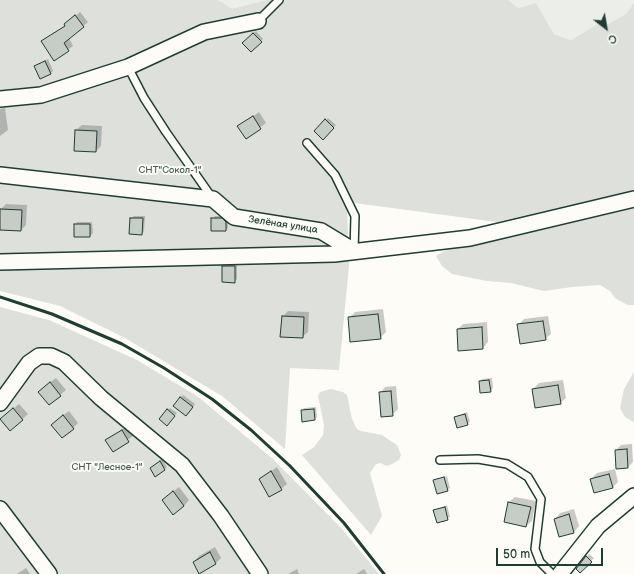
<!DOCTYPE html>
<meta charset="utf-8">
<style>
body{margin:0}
#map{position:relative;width:634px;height:574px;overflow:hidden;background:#fdfcf7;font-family:"Balsamiq Sans",sans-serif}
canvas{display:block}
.north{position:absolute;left:586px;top:8px;width:40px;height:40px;-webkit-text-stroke:3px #fdfcf7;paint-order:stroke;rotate:149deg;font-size:11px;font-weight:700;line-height:16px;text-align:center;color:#1f3d34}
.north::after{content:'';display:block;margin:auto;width:14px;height:18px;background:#1f3d34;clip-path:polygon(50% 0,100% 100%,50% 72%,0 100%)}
.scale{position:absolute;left:496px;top:548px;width:107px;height:18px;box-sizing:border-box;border:2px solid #1f3d34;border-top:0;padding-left:5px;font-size:12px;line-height:14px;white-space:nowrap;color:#1f3d34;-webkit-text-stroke:3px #fdfcf7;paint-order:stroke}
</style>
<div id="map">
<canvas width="634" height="574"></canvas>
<div class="north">С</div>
<div class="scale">50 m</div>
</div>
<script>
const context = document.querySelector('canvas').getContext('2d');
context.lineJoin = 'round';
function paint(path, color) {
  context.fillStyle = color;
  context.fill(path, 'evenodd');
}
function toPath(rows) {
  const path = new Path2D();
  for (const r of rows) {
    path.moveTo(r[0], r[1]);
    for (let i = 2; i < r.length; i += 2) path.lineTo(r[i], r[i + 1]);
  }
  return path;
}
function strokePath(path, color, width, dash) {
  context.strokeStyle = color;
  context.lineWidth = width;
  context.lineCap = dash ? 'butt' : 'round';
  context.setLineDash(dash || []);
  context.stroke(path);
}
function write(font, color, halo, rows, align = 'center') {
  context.font = font + ' "Balsamiq Sans",sans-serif';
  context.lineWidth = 4;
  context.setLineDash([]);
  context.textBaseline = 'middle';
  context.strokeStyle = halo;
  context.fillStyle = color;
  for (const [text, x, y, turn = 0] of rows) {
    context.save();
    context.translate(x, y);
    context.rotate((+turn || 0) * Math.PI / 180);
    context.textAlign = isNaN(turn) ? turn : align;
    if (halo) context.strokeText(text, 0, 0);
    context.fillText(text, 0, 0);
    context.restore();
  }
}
const built = toPath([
 [218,0,266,0,232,10],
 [508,0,634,0,634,3,626,14,608,24,599,23,571,40,554,34,536,3,518,8]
]);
const green = toPath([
 [0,0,218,0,232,9,266,0,508,0,518,8,536,3,554,34,571,40,599,23,608,24,626,14,634,3,634,190,497,222,347,202,349,265,339,370,290,368,285,449,222,396,125,338,60,306,0,291],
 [634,206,634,305,628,305,616,299,610,291,600,285,572,287,544,291,511,283,487,281,452,274,442,266,436,256,453,246],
 [0,307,49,320,137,360,197,396,273,459,342,529,379,574,0,574],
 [634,372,634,422,625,417,620,408,624,389],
 [331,389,343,392,347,395,352,419,357,429,361,431,382,435,397,445,401,455,399,460,392,464,386,466,381,463,376,464,370,473,382,516,371,535,302,455,314,447,323,435,324,425,318,396,320,392]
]);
const shadow = toPath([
 [80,12,88,22,69,38,73,46,54,59,42,41,66,25],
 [256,31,263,39,251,51,243,43],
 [48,59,53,71,51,73,35,66],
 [5,108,8,130,0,136,0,109],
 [259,112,266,123,246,138,239,127],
 [328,118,336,125,323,139,315,131],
 [82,125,102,126,101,146,96,151,76,130],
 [6,204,27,205,26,225,21,230,0,229,1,209],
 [134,216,145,216,144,231,142,234,131,218],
 [215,216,225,216,228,219,228,228,226,230,212,219],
 [77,222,92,222,93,233,90,236,75,236,75,225],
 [226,264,237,264,237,279,234,282,223,266],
 [383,309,386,332,380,338,349,318,355,312],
 [288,311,309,312,308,332,302,337,283,316],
 [548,316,551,334,545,339,518,325,524,319],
 [487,322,488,342,483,348,458,329,463,324],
 [56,378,66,390,60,395,45,386],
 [492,378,493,388,491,391,480,382,482,379],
 [563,380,566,398,560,403,533,389,539,383],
 [396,386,398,409,392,415,380,393,385,387],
 [183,395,195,404,189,413,180,398],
 [19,404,28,414,10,430,7,414],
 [316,407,317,417,315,419,302,411,304,408],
 [170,408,177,413,169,422,167,410],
 [69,411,78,423,73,428,58,419],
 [467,412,470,421,468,424,455,417],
 [128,425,134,435,113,451,107,441],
 [632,444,633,462,628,467,616,450,621,445],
 [162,459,167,467,156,475,151,468],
 [277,467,287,484,281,489,260,479],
 [615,469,618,482,613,487,591,479,597,473],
 [447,476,450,488,447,490,434,481],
 [179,487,189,500,184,506,169,495],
 [515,497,536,501,532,521,526,526,505,521,509,502],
 [447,505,450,517,438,522,434,510],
 [574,509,579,526,574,532,560,536,555,519,560,513],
 [215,547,221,558,216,563,200,572,194,562,199,556],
 [589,554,594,558,580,572,577,569],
 [26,568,30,574,17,574],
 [297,569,299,574,288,574],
 [364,569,367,574,356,574]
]);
const building = toPath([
 [75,15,84,27,64,43,69,51,54,61,41,41,65,26,64,24,75,15],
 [253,33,262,42,251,52,242,43,253,33],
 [45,61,51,74,40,79,34,66,45,61],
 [253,116,261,129,246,139,237,126,253,116],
 [325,119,334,128,323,140,314,131,325,119],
 [75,130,97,131,96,152,74,151,75,130],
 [0,209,22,210,21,231,0,230,0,209],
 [130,218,143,218,142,235,129,234,130,218],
 [211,218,222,218,226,222,226,231,211,231,211,218],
 [74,224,90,224,90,237,74,237,74,224],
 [222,266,235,266,235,283,222,282,222,266],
 [378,314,381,339,350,342,348,317,378,314],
 [282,316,304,317,303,338,280,337,282,316],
 [543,321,546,340,520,344,517,324,543,321],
 [482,327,483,349,458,351,457,329,482,327],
 [489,380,491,392,480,393,479,381,489,380],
 [50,382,61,396,49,405,38,392,50,382],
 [558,385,561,404,535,408,532,389,558,385],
 [391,391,393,416,381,417,379,392,391,391],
 [180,397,193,407,186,416,173,406,180,397],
 [13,408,23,420,10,431,0,419,13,408],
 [167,409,175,416,167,426,159,419,167,409],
 [314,409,315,420,302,422,301,410,314,409],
 [465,414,468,425,457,428,454,417,465,414],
 [63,415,74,429,62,438,51,425,63,415],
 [122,430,129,442,113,452,105,440,122,430],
 [627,449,628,468,616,469,615,450,627,449],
 [160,461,165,470,155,477,150,468,160,461],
 [271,471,282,490,269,497,259,479,271,471],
 [609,474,613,488,594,493,590,479,609,474],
 [444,477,448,491,437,494,433,480,444,477],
 [173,491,184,506,173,515,162,500,173,491],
 [508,502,531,507,526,527,504,522,508,502],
 [445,507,448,520,437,523,433,510,445,507],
 [569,514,574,533,559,537,554,519,569,514],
 [210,552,216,564,199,574,193,562,210,552],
 [586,556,592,562,580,573,576,569,586,556]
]);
const lane = toPath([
 [258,21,279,0],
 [128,67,144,98,166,132,213,199],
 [307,143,335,175,355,216,354,251],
 [440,460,478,459,507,464,528,477,541,499,535,549,540,562,552,574]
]);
const street = toPath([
 [0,99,41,95,128,67,204,32,258,21],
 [0,175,213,199,234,217,321,231,354,251],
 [0,262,334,254,470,238,634,199],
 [0,403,29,363,39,356,51,356,64,362,101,398,182,465,221,516,260,574],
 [0,509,49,574],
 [560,574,598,526,634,496]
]);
const rail = toPath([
 [0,297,52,314,122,344,164,368,212,399,251,430,290,466,344,523,384,574]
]);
const parkNames = [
 ["СНТ\"Сокол-1\"",170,170],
 ["СНТ \"Лесное-1\"",107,467]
];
const streetNames = [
 ["Зелёная улица",283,225,9]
];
paint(built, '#eceee9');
paint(green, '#dde0db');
paint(shadow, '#0003');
paint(building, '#c6cdc7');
strokePath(building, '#1f3d34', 1);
strokePath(lane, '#1f3d34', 10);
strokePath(street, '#1f3d34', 18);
strokePath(lane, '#fdfcf7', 7);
strokePath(street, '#fdfcf7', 15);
strokePath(rail, '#1f3d34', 3);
write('10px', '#455e55', '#fdfcf7', parkNames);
write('10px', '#1f3d34', '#fdfcf7', streetNames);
</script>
